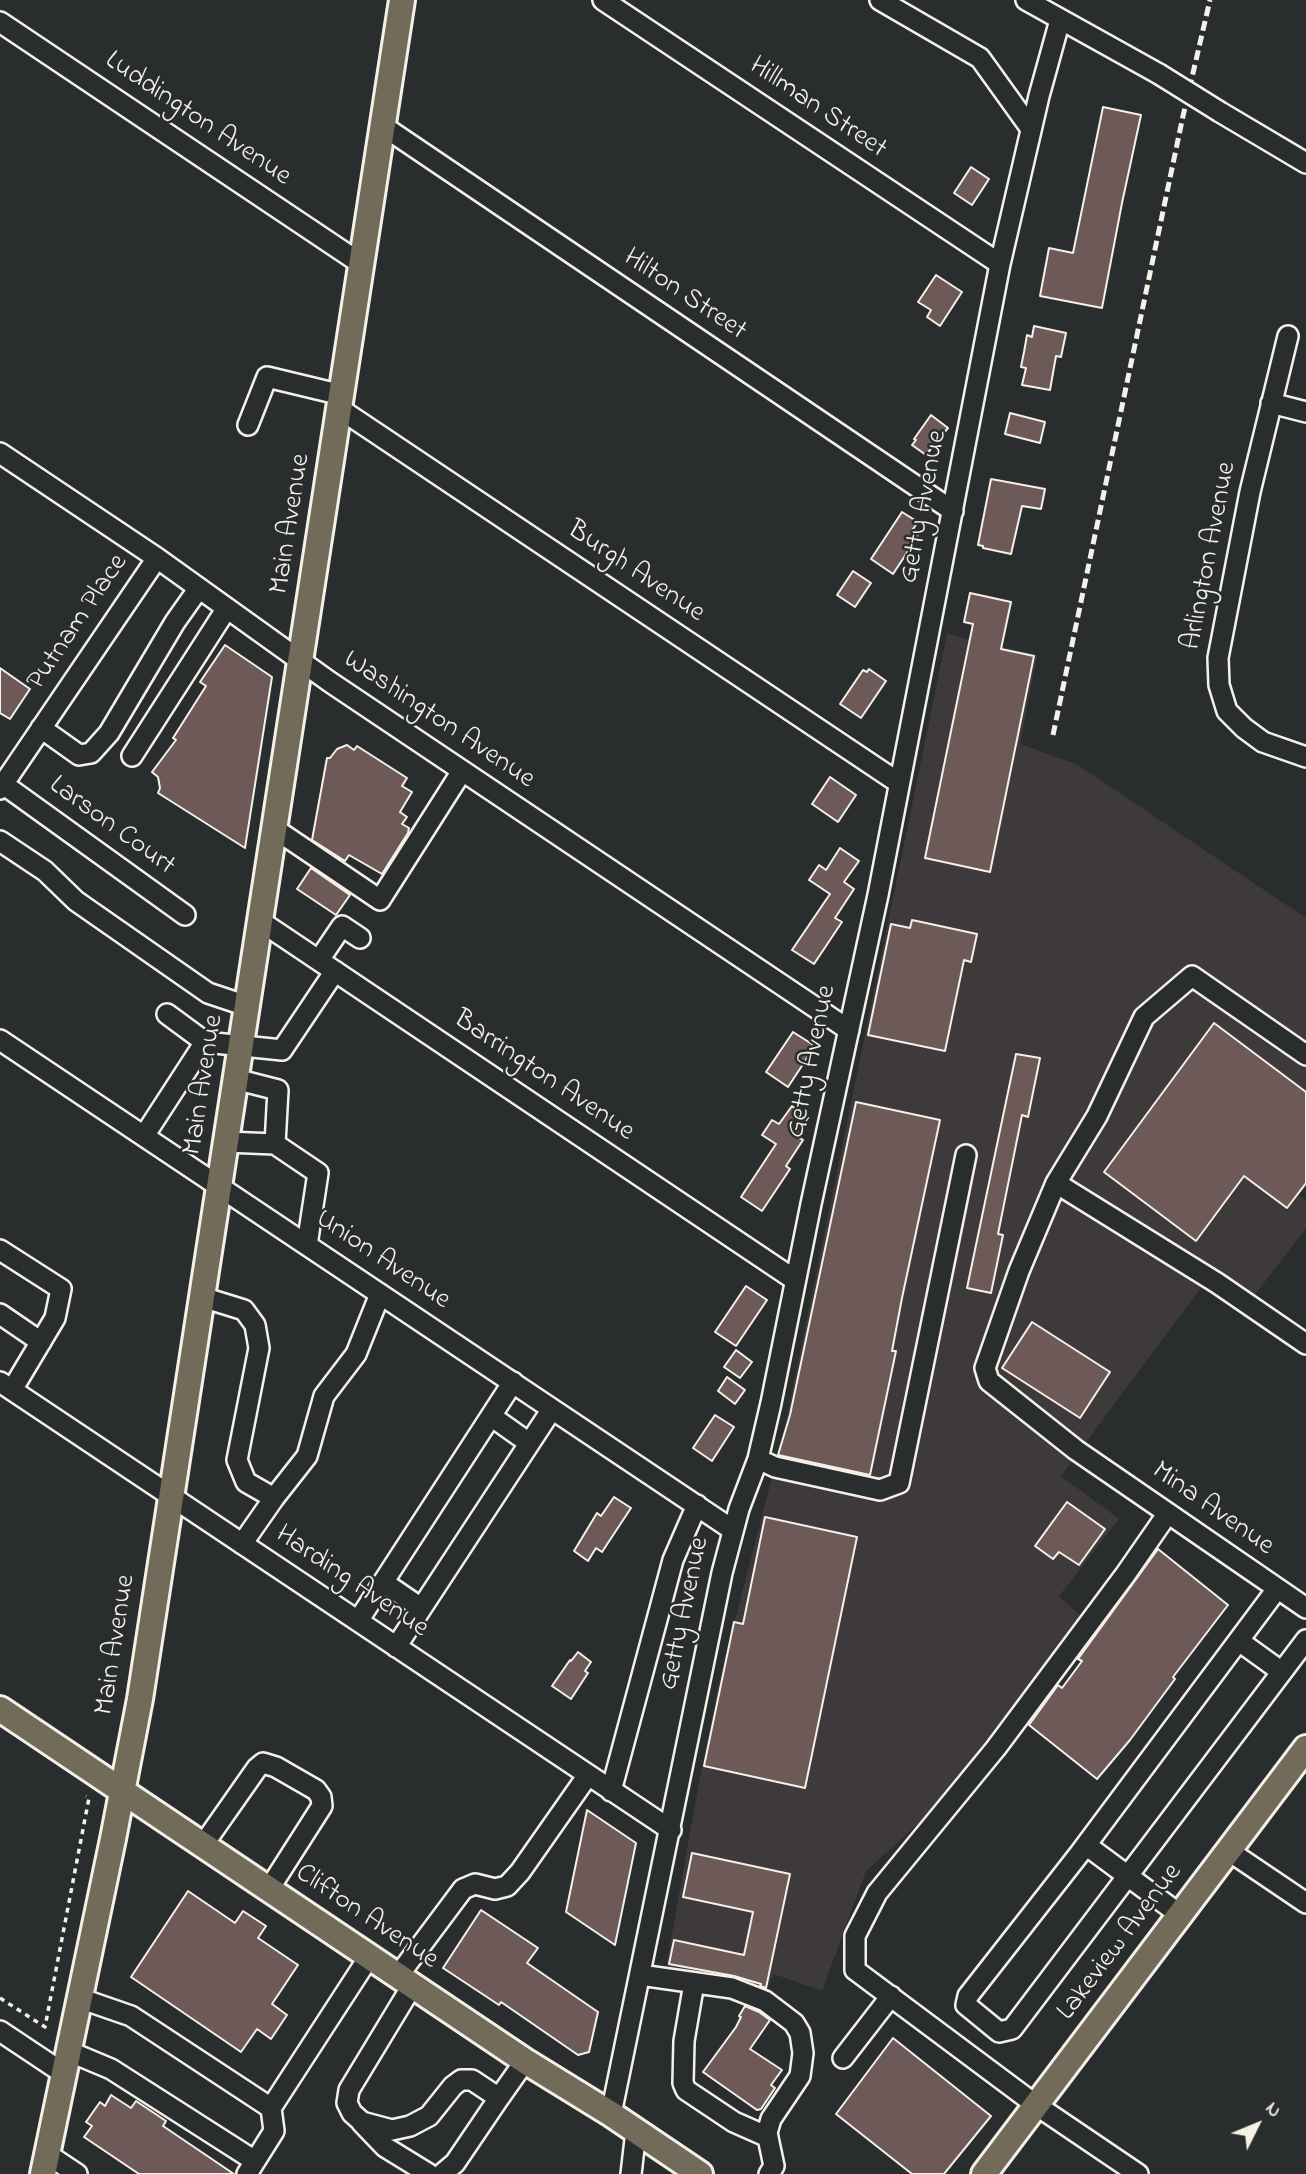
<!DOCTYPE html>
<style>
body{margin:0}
#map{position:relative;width:1306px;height:2174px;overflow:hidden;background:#2a2d2e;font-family:"Indie Flower",sans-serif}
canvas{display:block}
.north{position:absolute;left:1222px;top:2090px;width:70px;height:70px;-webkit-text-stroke:5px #2a2d2e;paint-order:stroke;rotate:47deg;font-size:19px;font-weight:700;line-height:28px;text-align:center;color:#f4f1e8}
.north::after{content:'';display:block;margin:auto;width:24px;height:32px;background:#f4f1e8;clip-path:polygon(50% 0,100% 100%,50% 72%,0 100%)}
</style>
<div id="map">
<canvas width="1306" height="2174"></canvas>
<div class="north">N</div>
</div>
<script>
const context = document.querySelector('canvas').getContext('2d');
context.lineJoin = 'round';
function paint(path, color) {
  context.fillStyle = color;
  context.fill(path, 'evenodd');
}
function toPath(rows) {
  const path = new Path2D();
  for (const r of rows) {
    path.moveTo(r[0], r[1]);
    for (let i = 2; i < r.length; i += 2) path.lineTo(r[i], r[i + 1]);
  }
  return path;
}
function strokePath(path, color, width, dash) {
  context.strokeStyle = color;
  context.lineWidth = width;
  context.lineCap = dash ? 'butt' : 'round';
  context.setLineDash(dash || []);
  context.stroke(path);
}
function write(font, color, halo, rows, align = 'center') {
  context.font = font + ' "Indie Flower",sans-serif';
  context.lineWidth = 5;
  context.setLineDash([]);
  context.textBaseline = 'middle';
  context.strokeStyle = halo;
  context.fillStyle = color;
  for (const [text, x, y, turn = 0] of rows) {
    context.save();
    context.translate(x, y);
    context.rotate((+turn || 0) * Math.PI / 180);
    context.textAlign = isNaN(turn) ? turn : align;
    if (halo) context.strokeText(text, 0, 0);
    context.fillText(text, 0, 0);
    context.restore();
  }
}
const built = toPath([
 [947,634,1037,655,1020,744,1076,764,1306,918,1306,1186,1299,1195,1306,1201,1306,1228,1253,1297,1214,1270,1061,1476,1119,1519,1059,1596,1084,1619,959,1787,866,1871,822,1991,774,1974,767,1989,666,1968,700,1777,721,1674,784,1431]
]);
const building = toPath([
 [1103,107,1141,115,1122,203,1102,308,1040,296,1049,248,1073,253,1103,107],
 [971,167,989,179,972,205,954,193,971,167],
 [936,275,962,292,940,326,927,317,931,310,918,302,936,275],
 [1034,326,1066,333,1061,357,1056,356,1050,390,1022,385,1026,368,1021,367,1024,352,1027,335,1032,337,1034,326],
 [1010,413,1045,422,1040,443,1005,434,1010,413],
 [931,415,948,428,926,455,912,445,916,440,914,439,931,415],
 [991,479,1045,489,1041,509,1022,506,1011,554,983,548,983,546,978,545,991,479],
 [902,512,918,522,911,532,918,536,893,574,871,559,902,512],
 [853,571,871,583,855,607,837,595,853,571],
 [970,593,1011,602,1001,649,1034,656,990,872,925,858,973,624,964,622,970,593],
 [225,645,272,677,245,848,158,793,160,788,158,777,152,772,176,740,173,738,206,686,200,682,225,645],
 [0,668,30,689,10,719,0,713,0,668],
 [869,669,886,681,861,718,840,704,863,670,867,672,869,669],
 [347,745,354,750,357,746,407,778,402,786,412,792,400,812,407,817,402,824,409,828,408,833,382,874,349,855,345,861,312,840,327,758,330,758,337,749,347,745],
 [830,777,856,795,838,822,812,804,830,777],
 [840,848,859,861,844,882,854,889,835,918,842,922,814,964,792,950,830,894,809,880,819,865,826,870,840,848],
 [311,868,350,895,336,915,297,889,311,868],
 [912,920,977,934,971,962,964,960,945,1051,868,1035,891,924,910,928,912,920],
 [1214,1023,1306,1092,1306,1183,1287,1208,1244,1176,1196,1241,1104,1172,1214,1023],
 [793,1032,815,1046,788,1087,766,1072,793,1032],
 [1016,1054,1040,1058,1028,1117,1022,1115,998,1234,1003,1235,991,1293,967,1288,1016,1054],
 [856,1102,940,1120,902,1298,892,1351,896,1351,870,1475,778,1455,790,1415,856,1102],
 [792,1106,808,1118,795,1135,803,1140,786,1166,790,1169,762,1211,741,1197,776,1144,762,1135,772,1120,779,1124,792,1106],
 [746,1286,767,1300,736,1346,715,1332,746,1286],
 [1032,1322,1110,1372,1080,1418,1002,1368,1032,1322],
 [736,1350,752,1362,740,1378,724,1367,736,1350],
 [727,1377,745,1390,735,1404,718,1391,727,1377],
 [715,1415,734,1427,712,1461,693,1448,715,1415],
 [614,1497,631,1508,602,1552,596,1548,588,1561,574,1551,597,1513,601,1516,614,1497],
 [1067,1502,1105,1529,1079,1565,1059,1552,1053,1559,1035,1546,1067,1502],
 [765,1517,857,1537,805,1788,704,1766,734,1622,743,1624,765,1517],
 [1158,1549,1228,1605,1173,1677,1175,1679,1130,1740,1097,1779,1029,1725,1058,1685,1062,1688,1082,1661,1078,1659,1158,1549],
 [578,1652,591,1662,585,1671,588,1673,571,1699,552,1686,570,1660,571,1661,578,1652],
 [587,1810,636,1843,615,1945,566,1912,587,1810],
 [692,1853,790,1874,766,1988,760,1986,761,1984,734,1976,669,1964,674,1940,744,1955,753,1912,683,1897,692,1853],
 [188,1891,235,1923,243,1911,266,1926,258,1938,298,1965,272,2004,287,2015,271,2039,257,2029,241,2052,131,1977,188,1891],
 [481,1910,538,1948,527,1963,598,2012,589,2052,578,2055,501,2002,499,2005,443,1968,481,1910],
 [745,2006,759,2012,770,2020,750,2049,782,2070,771,2085,775,2088,761,2109,757,2110,703,2072,736,2027,741,2017,739,2016,745,2006],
 [893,2038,991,2116,944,2174,912,2174,836,2114,893,2038],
 [111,2095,131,2108,136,2101,166,2121,163,2126,234,2174,139,2174,84,2137,92,2126,86,2122,100,2102,105,2106,111,2095]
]);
const path = toPath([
 [0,1998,45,2027,89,1798,86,1796]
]);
const minor = toPath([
 [603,0,1000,264],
 [880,0,980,58,1031,129],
 [1026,0,1159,74],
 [0,22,363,265],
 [1220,112,1306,163],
 [383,126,953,511],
 [1288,336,1250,492,1218,658,1219,685,1227,711,1244,728,1263,742,1306,757],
 [1271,403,1306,412],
 [340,409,899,783],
 [248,425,267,377,342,395],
 [0,453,157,558,330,682,849,1030],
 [41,728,79,755,91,753,109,733,175,622,199,588],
 [132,756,227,608],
 [3,784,185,915],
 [0,789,157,558],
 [275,829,380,900,462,771],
 [0,841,45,871,76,901,208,993,247,1006],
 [260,921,795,1280],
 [319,960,342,926,360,938],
 [167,1014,205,1042],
 [0,1040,733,1530],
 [1306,1055,1192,976,1144,1017,1097,1116,1056,1183,1217,1283,1306,1344],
 [235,1079,278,1090,275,1144,318,1173,307,1245],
 [144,1136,205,1042,282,1050,335,971],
 [226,1142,275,1144],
 [1056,1183,1019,1271,985,1368,989,1381,1076,1450,1306,1608],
 [0,1250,61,1289,55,1318,12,1390],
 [202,1297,244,1310,255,1325,259,1348,237,1460,246,1482,274,1498,242,1544],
 [0,1314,41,1342],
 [0,1382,671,1830],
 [491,1416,529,1443],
 [758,1459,775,1467,880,1490,899,1483,966,1155],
 [274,1498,307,1456,324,1396,356,1354,380,1294],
 [383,1582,421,1608],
 [1277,1589,1080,1853,968,1996,966,2005,999,2032,1012,2029,1306,1640],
 [358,1621,513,1382],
 [1239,1641,1282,1672],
 [396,1647,552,1409],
 [611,1791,673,1560,697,1505],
 [203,1845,257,1768,263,1763,276,1767,316,1790,321,1797,322,1806,269,1889],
 [1086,1845,1179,1914],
 [1229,1851,1306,1903],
 [640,1975,732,1988,765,2001,794,2023,800,2033,803,2053,800,2076,771,2119,767,2133,774,2166,769,2174],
 [398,1976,463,1889,475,1884,495,1889,507,1886,520,1872,588,1775],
 [694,1983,684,2041,683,2083,686,2090,734,2122,768,2137],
 [412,1986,349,2090,347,2103,352,2113,362,2122,392,2130,410,2126,429,2116,453,2086,461,2080,472,2080,499,2098,525,2061],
 [79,1998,131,2016,271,2108,369,1957],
 [0,2031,63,2073],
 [68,2051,111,2069,255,2161],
 [843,2058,891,1996],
 [611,2114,722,1573,739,1509,758,1459,771,1403,811,1204,878,895,1000,264,1039,96,1060,20],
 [362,2123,385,2147,429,2174],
 [47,2154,77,2174],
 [247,2174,274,2131,271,2108],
 [442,2174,455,2163,499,2098],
 [631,2174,636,2131],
 [1138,2174,1036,2105,855,1970,855,1936,877,1893,996,1748,1125,1575,1168,1513]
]);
const major = toPath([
 [0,1709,525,2061,611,2114,700,2174],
 [43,2174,113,1839,140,1699,402,0],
 [984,2174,1306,1748]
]);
const rail = toPath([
 [1053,735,1183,116,1210,0]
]);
const minorBridge = toPath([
 [1159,74,1220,112]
]);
const streetNames = [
 ["Hillman Street",817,109,34],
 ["Luddington Avenue",197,120,34],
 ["Hilton Street",684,296,34],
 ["Getty Avenue",925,507,-79],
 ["Main Avenue",292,524,-81],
 ["Arlington Avenue",1211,556,-79],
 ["Burgh Avenue",635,573,34],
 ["Putnam Place",79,623,-56],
 ["Washington Avenue",438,721,34],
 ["Larson Court",111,827,36],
 ["Getty Avenue",813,1062,-78],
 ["Barrington Avenue",543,1077,34],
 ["Main Avenue",205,1085,-81],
 ["Union Avenue",382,1261,34],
 ["Mina Avenue",1212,1510,35],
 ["Harding Avenue",351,1583,34],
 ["Getty Avenue",686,1614,-78],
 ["Main Avenue",117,1645,-81],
 ["Clifton Avenue",366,1918,34],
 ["Lakeview Avenue",1121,1943,-53]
];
paint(built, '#3e3a3b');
paint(building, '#6c5958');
strokePath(building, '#f4f1e8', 2);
strokePath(minor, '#f4f1e8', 24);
strokePath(major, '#f4f1e8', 30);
strokePath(path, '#f4f1e8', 3.5, [5, 5]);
strokePath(minor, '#2a2d2e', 19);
strokePath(major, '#726b5a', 24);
strokePath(rail, '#f4f1e8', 5, [10, 5]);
strokePath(minorBridge, '#f4f1e8', 24, []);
strokePath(minorBridge, '#2a2d2e', 19);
write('28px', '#f4f1e8', '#2a2d2e', streetNames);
</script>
